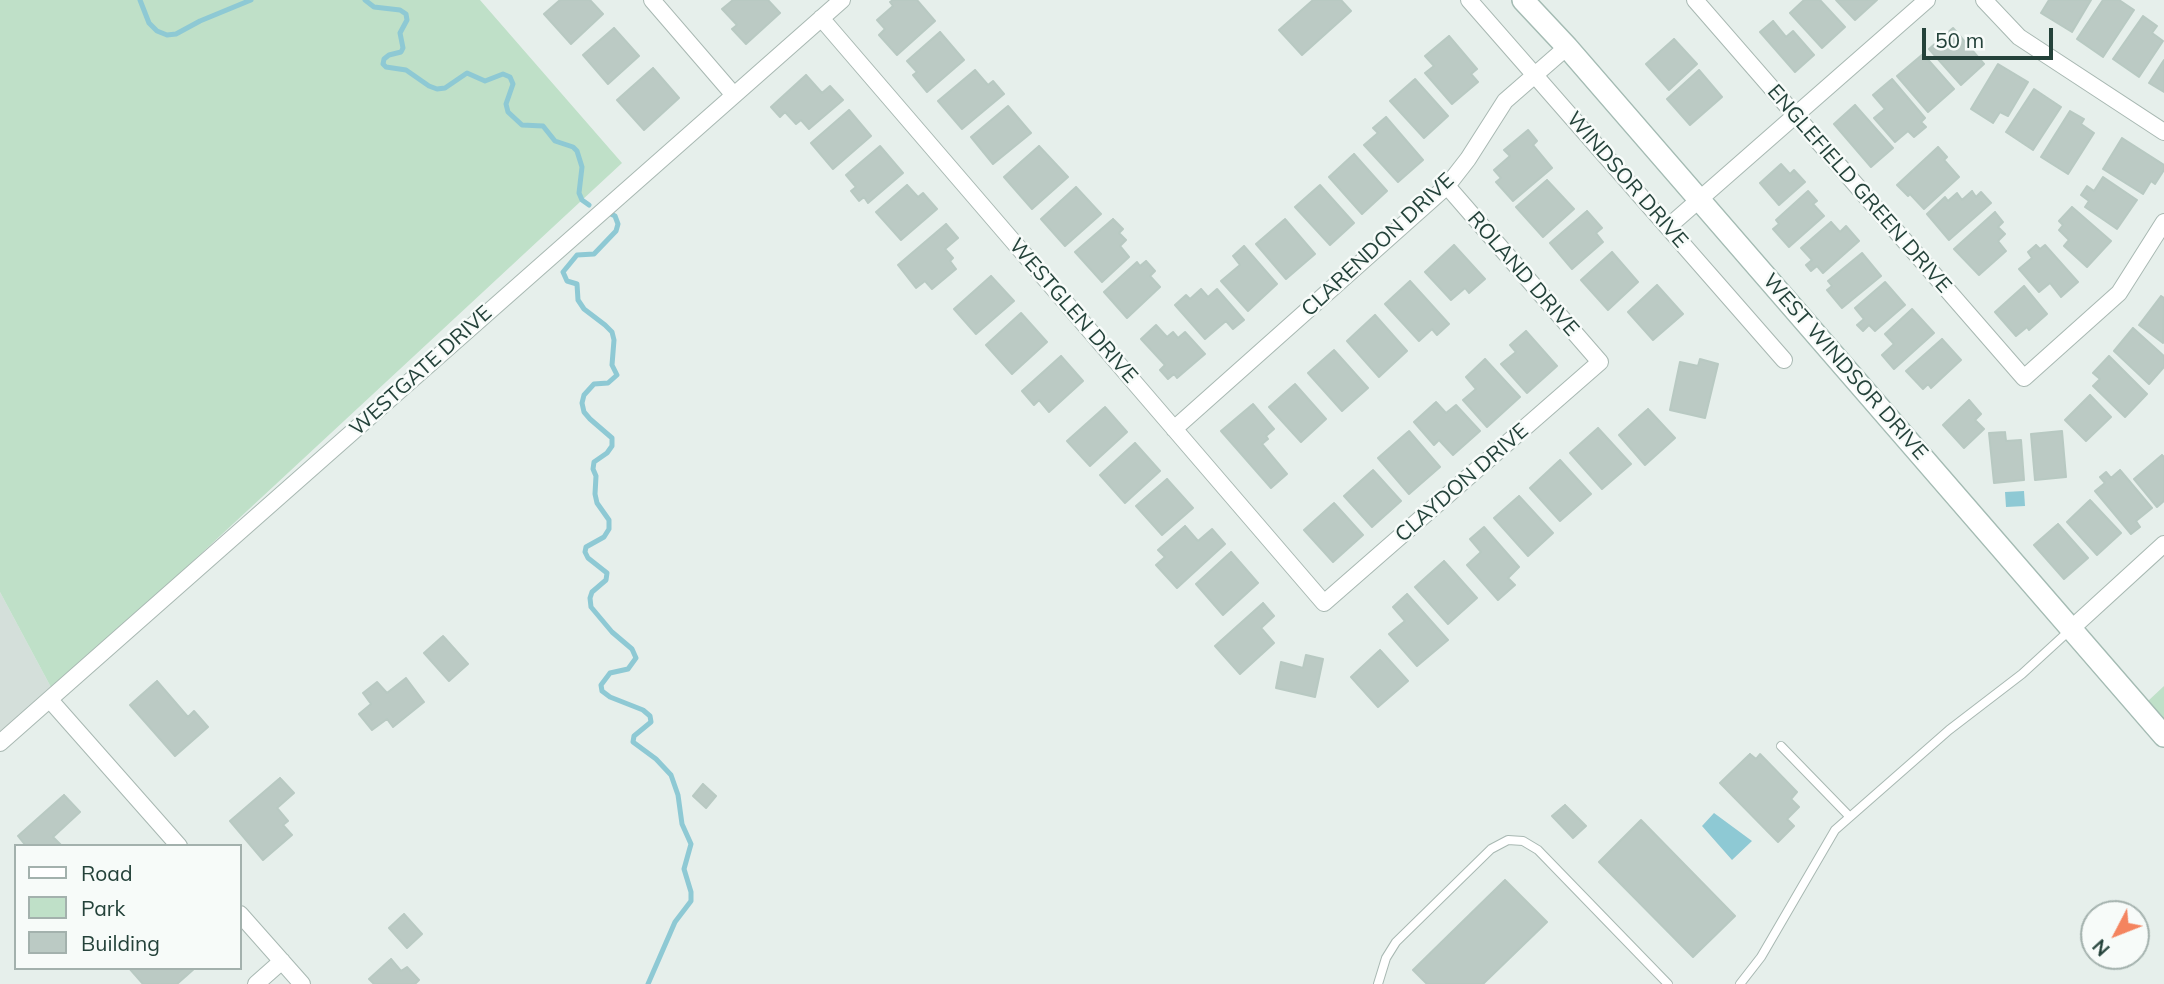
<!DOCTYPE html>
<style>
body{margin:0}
#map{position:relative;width:2164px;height:984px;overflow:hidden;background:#e6efeb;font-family:Mulish,sans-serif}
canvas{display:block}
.legend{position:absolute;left:14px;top:844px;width:228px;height:126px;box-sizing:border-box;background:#f7fbf9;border:2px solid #a3b1ad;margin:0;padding:9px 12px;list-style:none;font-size:21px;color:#24423a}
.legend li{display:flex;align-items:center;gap:14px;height:35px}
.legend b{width:35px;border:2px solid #a3b1ad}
.north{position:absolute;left:2080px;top:900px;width:70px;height:70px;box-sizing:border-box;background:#f7fbf9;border:2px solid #a3b1ad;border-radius:50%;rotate:228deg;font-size:19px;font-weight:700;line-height:28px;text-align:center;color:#24423a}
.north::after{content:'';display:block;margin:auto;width:24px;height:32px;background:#f4845f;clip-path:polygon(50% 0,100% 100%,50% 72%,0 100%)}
.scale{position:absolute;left:1922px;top:28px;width:131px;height:32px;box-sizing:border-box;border:4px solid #24423a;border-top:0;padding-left:9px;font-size:21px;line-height:24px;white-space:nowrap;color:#24423a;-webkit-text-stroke:5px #f7fbf9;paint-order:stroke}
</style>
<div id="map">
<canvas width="2164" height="984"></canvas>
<ul class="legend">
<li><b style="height:9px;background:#fff"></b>Road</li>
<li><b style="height:19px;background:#bfe0c8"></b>Park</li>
<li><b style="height:19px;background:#bbcac4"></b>Building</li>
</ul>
<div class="north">N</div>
<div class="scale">50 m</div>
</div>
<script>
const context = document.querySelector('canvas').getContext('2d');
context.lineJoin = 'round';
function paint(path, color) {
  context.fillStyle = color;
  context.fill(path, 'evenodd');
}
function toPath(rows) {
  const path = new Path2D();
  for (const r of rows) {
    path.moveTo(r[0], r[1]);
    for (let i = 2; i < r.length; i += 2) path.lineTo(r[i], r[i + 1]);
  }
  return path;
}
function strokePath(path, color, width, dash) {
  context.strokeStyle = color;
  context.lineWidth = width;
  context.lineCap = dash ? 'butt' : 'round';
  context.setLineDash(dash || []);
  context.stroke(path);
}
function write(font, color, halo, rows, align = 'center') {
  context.font = font + ' Mulish,sans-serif';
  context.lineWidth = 5;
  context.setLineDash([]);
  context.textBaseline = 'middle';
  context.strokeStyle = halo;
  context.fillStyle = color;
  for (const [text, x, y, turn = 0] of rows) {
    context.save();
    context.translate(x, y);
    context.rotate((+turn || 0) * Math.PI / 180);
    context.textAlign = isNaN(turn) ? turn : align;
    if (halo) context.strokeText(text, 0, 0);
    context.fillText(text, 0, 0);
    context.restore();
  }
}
const built = toPath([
 [0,592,53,691,0,736]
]);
const green = toPath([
 [0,0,480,0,622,163,53,691,0,592],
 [2164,686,2164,720,2148,701]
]);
const water = toPath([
 [2024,491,2025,506,2006,507,2005,492],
 [1714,813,1752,841,1732,860,1702,826]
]);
const stream = toPath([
 [140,0,149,23,157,31,167,35,176,34,200,21,251,0],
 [365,0,374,7,400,10,406,14,407,20,400,33,403,48,401,52,389,55,384,59,383,64,386,67,406,70,429,86,437,89,445,88,467,73,485,81,503,74,510,77,513,84,506,104,508,112,522,125,543,126,555,141,573,147,577,151,582,167,579,193,582,200,589,205],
 [611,214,615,216,618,224,616,231,594,254,577,255,563,272,567,281,577,284,578,300,584,309,605,325,612,332,614,340,612,365,617,375,608,383,594,384,584,395,582,403,584,412,590,419,612,438,612,446,607,453,594,462,593,469,596,476,595,494,597,503,609,520,609,529,604,537,586,547,585,552,588,558,607,573,606,580,592,592,590,598,591,607,612,632,632,649,636,658,628,669,610,673,601,685,602,691,610,697,643,710,650,716,651,722,634,736,633,742,656,759,671,775,678,795,682,824,691,844,684,869,691,892,691,901,675,922,648,984]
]);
const building = toPath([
 [560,0,590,0,603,14,571,44,544,14,560,0],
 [733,0,768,0,780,13,746,44,732,29,737,25,722,9,733,0],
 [893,0,917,0,935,21,897,55,879,35,885,29,877,20,893,6,890,2,893,0],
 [1313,0,1341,0,1351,11,1302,55,1279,30,1313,0],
 [1804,0,1820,0,1845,27,1822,48,1790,13,1804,0],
 [1836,0,1877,0,1855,20,1836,0],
 [2049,0,2091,0,2072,32,2041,13,2049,0],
 [2103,0,2119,0,2134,10,2103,57,2077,39,2103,0],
 [2143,16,2157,26,2152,33,2163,41,2139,77,2113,59,2143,16],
 [1773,21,1786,37,1793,31,1814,55,1795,72,1760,32,1773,21],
 [614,28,639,56,608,84,583,55,614,28],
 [1953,28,1984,64,1961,85,1929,49,1953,28],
 [940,32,964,60,927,92,913,75,917,72,907,61,940,32],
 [1449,36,1477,69,1471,74,1478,82,1452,104,1425,73,1434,66,1425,56,1449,36],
 [1674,39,1697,64,1669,90,1646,64,1674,39],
 [1923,54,1954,89,1928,112,1897,76,1923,54],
 [2164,60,2164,92,2149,83,2164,60],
 [1998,64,2028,82,2008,116,2000,112,1993,123,1971,109,1998,64],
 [653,68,679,98,644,130,617,100,653,68],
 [975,70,988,85,993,81,1004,94,962,129,938,101,975,70],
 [1699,70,1722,97,1690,125,1667,99,1699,70],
 [806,75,822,93,830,86,843,100,809,129,801,120,796,124,785,112,780,117,771,107,806,75],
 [1415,79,1448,116,1424,138,1390,101,1415,79],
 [1892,79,1925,118,1921,122,1926,127,1914,137,1908,131,1895,142,1874,118,1885,109,1873,95,1892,79],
 [2034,89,2061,107,2033,150,2006,132,2034,89],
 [1855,105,1893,148,1871,167,1834,124,1855,105],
 [1008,106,1031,133,993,164,971,137,1008,106],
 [849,110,871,136,833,169,811,143,849,110],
 [2070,111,2084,119,2081,124,2094,133,2068,174,2041,157,2070,111],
 [1386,117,1423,160,1398,182,1364,145,1378,133,1373,128,1386,117],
 [1528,130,1537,141,1533,145,1552,168,1513,201,1496,182,1501,178,1494,170,1510,156,1504,150,1528,130],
 [2122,138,2164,165,2164,170,2155,184,2151,181,2143,194,2103,169,2122,138],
 [880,146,903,173,868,203,864,197,859,201,851,191,856,187,846,175,880,146],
 [1039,146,1068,177,1032,209,1004,177,1039,146],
 [1938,147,1947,157,1944,160,1959,177,1924,209,1910,194,1908,196,1897,185,1938,147],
 [1354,154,1387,191,1362,214,1329,177,1354,154],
 [1781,164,1790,174,1794,170,1805,182,1779,205,1760,183,1781,164],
 [2103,177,2137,200,2117,229,2085,207,2089,201,2081,195,2087,186,2094,191,2103,177],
 [1547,180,1574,209,1543,237,1516,207,1547,180],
 [907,185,918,197,923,193,937,209,901,240,876,212,907,185],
 [1320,185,1354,223,1330,245,1295,207,1320,185],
 [1076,187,1101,214,1065,246,1041,219,1076,187],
 [1808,191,1817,201,1813,204,1824,216,1789,247,1773,229,1779,224,1776,220,1808,191],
 [1972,191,1976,197,1981,192,1991,203,1949,240,1927,214,1945,197,1948,201,1957,193,1962,200,1972,191],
 [2072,207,2111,241,2087,267,2064,246,2069,240,2059,230,2063,225,2059,221,2072,207],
 [1587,211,1602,228,1596,233,1603,242,1572,269,1550,243,1587,211],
 [1995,212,2003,222,1998,227,2005,234,1998,241,2006,251,1979,275,1954,249,1995,212],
 [1113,219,1123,229,1119,233,1126,240,1120,246,1129,257,1102,282,1075,252,1113,219],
 [1285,219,1315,254,1286,279,1256,244,1285,219],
 [1831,222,1840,232,1846,226,1859,241,1823,273,1817,266,1811,271,1806,265,1812,260,1801,248,1831,222],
 [946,224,958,238,945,249,953,258,950,261,956,269,932,289,925,281,916,288,898,265,946,224],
 [1454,245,1485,279,1469,293,1465,288,1451,300,1425,272,1454,245],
 [2036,245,2040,249,2045,245,2078,282,2061,297,2050,283,2039,292,2019,269,2032,258,2028,252,2036,245],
 [1244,246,1277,284,1248,311,1221,281,1240,265,1233,256,1244,246],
 [1612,252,1638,282,1608,310,1581,280,1612,252],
 [1862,253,1881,276,1842,308,1827,290,1832,286,1828,281,1862,253],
 [1146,261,1155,271,1150,276,1160,287,1127,318,1104,292,1137,262,1140,266,1146,261],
 [991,276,1014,301,976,334,954,309,991,276],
 [1410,281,1449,324,1437,335,1432,329,1419,341,1385,304,1410,281],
 [1885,282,1905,305,1875,331,1869,325,1863,331,1857,325,1864,319,1855,308,1885,282],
 [1657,285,1683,314,1653,340,1628,312,1657,285],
 [2024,286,2047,314,2029,330,2027,327,2016,336,1995,312,2024,286],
 [1201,289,1208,297,1217,289,1244,320,1233,329,1226,321,1205,339,1175,305,1186,295,1190,299,1201,289],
 [2161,296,2164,298,2163,343,2139,325,2161,296],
 [1912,309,1934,333,1894,369,1882,355,1894,344,1885,334,1912,309],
 [1021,313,1047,342,1012,374,986,345,1021,313],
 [1375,315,1407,351,1379,377,1347,341,1375,315],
 [1156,325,1167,337,1173,332,1178,338,1185,332,1205,354,1177,378,1174,374,1168,379,1160,370,1165,365,1141,339,1156,325],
 [2133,328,2164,356,2164,367,2149,384,2114,351,2133,328],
 [1526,331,1557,366,1527,393,1501,364,1516,352,1510,345,1526,331],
 [1942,339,1961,360,1931,388,1928,384,1923,389,1906,371,1942,339],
 [1334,350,1368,388,1342,411,1308,373,1334,350],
 [1061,356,1083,381,1049,412,1039,400,1034,405,1022,391,1061,356],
 [2109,356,2147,394,2125,417,2093,386,2100,379,2093,373,2109,356],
 [1485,359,1520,397,1487,427,1463,400,1476,389,1466,377,1485,359],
 [1700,359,1718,364,1705,418,1670,410,1680,362,1698,366,1700,359],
 [1295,384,1326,419,1301,442,1269,407,1295,384],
 [2090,395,2111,417,2086,441,2065,420,2090,395],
 [1969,400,1981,414,1975,420,1984,429,1964,448,1943,425,1969,400],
 [1436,402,1446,413,1456,405,1480,431,1453,455,1439,440,1434,445,1414,422,1436,402],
 [1253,404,1274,429,1266,436,1268,439,1262,444,1287,474,1271,488,1221,431,1253,404],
 [1105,407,1127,432,1090,466,1067,441,1105,407],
 [1648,409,1675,438,1645,465,1619,435,1648,409],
 [1598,428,1631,464,1602,489,1570,453,1598,428],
 [1409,431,1440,467,1409,494,1378,458,1409,431],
 [2062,431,2066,477,2035,480,2031,434,2062,431],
 [2005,432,2006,441,2021,440,2024,480,1994,483,1989,433,2005,432],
 [1135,443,1160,471,1125,503,1100,475,1135,443],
 [2162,455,2164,457,2164,501,2157,507,2134,479,2162,455],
 [1560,460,1591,494,1560,521,1530,488,1560,460],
 [1373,470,1401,501,1372,527,1344,496,1373,470],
 [2120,470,2152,508,2136,521,2140,527,2131,534,2095,491,2105,483,2100,477,2106,472,2111,478,2120,470],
 [1167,479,1193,508,1162,535,1136,506,1167,479],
 [1519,496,1553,533,1528,556,1494,518,1519,496],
 [2090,500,2121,533,2097,555,2067,522,2090,500],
 [1334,503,1363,535,1333,562,1304,530,1334,503],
 [2058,524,2088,558,2064,579,2034,545,2058,524],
 [1185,526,1198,541,1212,529,1225,544,1177,588,1156,565,1165,557,1158,550,1185,526],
 [1484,527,1519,567,1508,578,1515,585,1498,600,1467,565,1481,552,1470,539,1484,527],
 [1231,552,1258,583,1223,615,1196,584,1231,552],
 [1444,561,1477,598,1448,624,1415,587,1444,561],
 [1407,594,1448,640,1417,666,1389,634,1405,621,1393,607,1407,594],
 [1263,603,1274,616,1261,628,1274,643,1240,674,1215,646,1263,603],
 [443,636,468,664,449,681,424,653,443,636],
 [1380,650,1408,681,1378,707,1351,677,1380,650],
 [1306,655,1323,659,1315,697,1276,688,1281,662,1303,668,1306,655],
 [406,678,424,702,393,727,387,719,372,730,359,714,371,704,363,693,377,682,387,693,406,678],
 [157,681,188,717,194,711,208,727,175,756,130,705,157,681],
 [1750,754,1756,759,1760,754,1797,792,1791,799,1799,807,1787,819,1794,826,1778,842,1720,783,1750,754],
 [280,778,294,793,277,808,288,821,283,825,292,835,263,860,230,821,280,778],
 [703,784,716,796,706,808,693,796,703,784],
 [64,795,80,812,53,837,62,846,26,846,18,836,64,795],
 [1565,805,1586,826,1573,838,1552,816,1565,805],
 [1641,820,1735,916,1693,957,1599,862,1641,820],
 [1505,880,1547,922,1483,984,1427,984,1413,970,1505,880],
 [404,914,422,934,407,948,389,928,404,914],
 [391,959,401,971,407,967,419,980,415,984,374,984,369,979,391,959],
 [129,968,195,968,177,984,143,984,129,968]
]);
const lane = toPath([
 [1781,746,1850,817],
 [1378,984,1386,958,1396,942,1491,849,1508,840,1523,841,1538,850,1668,984],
 [1740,984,1761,957,1835,830,1949,730,2022,674,2070,630]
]);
const street = toPath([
 [652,0,733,94],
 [1469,0,1784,360],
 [1695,0,2024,378,2119,293,2164,222],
 [1984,0,2019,37,2164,132],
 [821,18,1324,603,1600,362,1447,186],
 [1668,227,1927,0],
 [1174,429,1447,186,1468,159,1505,101,1567,47],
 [2072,628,2164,544],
 [50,700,179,846],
 [0,743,842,0],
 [240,914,302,984],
 [256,984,282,961]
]);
const secondary = toPath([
 [1523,0,1567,47,2164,736]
]);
const streetNames = [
 ["WINDSOR DRIVE",1627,180,49],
 ["ENGLEFIELD GREEN DRIVE",1859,189,49],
 ["CLARENDON DRIVE",1378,245,-43],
 ["ROLAND DRIVE",1523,274,49],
 ["WESTGLEN DRIVE",1073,311,49],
 ["WEST WINDSOR DRIVE",1845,367,49],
 ["WESTGATE DRIVE",421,371,-42],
 ["CLAYDON DRIVE",1462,483,-41]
];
paint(built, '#d4dfda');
paint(green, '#bfe0c8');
paint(water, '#8ec9d4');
strokePath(stream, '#8ec9d4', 5);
paint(building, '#bbcac4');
strokePath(building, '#b8c9c2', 2);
strokePath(lane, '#a8b8b2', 10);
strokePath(street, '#a8b8b2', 18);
strokePath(secondary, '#a4bbb3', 24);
strokePath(lane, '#fff', 8);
strokePath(street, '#fff', 16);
strokePath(secondary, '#fff', 21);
write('21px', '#24423a', '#f7fbf9', streetNames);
</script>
